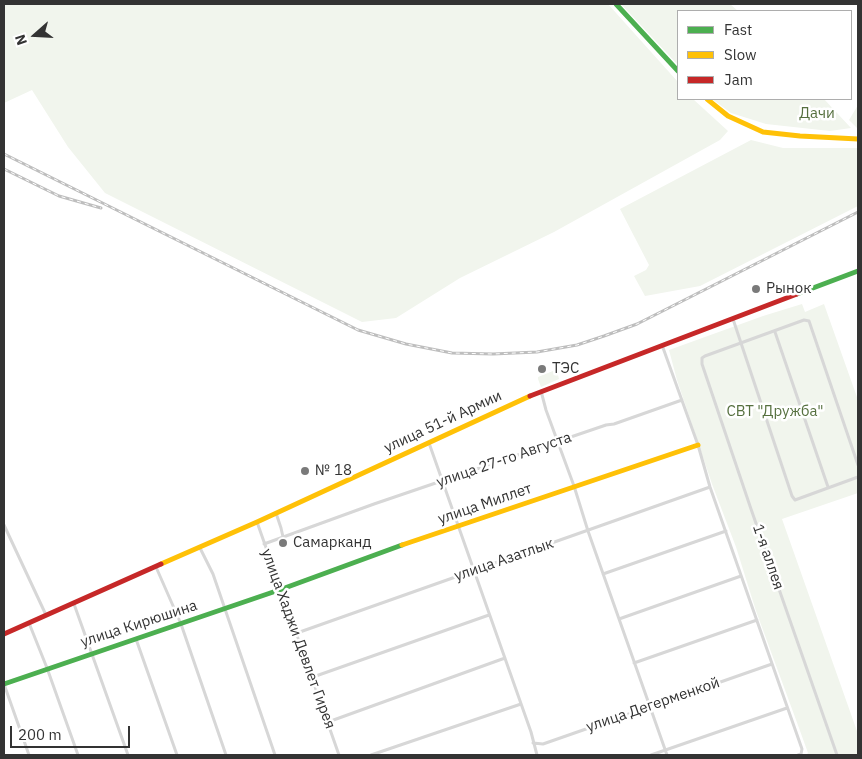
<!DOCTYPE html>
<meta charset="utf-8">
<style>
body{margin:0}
#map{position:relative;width:862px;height:759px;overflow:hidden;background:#fff;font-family:"IBM Plex Sans",sans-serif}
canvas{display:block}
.frame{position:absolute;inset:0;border:5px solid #333;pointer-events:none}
.legend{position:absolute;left:677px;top:10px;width:175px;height:90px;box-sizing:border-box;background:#fff;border:1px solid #adadad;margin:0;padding:6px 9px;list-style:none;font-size:15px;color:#333}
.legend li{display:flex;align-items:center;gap:10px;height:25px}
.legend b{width:25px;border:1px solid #adadad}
.north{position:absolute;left:10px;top:10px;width:50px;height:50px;-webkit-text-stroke:4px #fff;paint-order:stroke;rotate:251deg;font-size:14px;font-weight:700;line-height:20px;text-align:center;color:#333}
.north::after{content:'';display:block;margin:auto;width:18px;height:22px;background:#333;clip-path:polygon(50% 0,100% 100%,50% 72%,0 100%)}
.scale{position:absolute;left:10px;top:726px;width:120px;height:22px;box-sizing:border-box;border:2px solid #333;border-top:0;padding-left:6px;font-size:15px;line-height:18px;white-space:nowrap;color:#333;-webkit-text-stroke:4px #fff;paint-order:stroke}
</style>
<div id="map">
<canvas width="862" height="759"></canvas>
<div class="frame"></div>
<ul class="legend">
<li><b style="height:6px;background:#4caf50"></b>Fast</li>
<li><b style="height:6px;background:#ffc107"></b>Slow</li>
<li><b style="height:6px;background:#c62828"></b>Jam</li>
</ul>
<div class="north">N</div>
<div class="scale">200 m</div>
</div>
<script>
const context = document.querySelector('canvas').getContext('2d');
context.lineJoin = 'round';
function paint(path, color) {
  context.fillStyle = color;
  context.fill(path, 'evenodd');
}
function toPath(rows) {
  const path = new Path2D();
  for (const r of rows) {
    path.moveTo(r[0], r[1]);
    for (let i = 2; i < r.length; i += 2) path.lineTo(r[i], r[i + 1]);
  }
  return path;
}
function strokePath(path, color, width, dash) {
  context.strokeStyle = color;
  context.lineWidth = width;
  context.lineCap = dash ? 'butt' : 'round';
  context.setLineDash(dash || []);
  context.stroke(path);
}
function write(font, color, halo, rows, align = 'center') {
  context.font = font + ' "IBM Plex Sans",sans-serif';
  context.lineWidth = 5;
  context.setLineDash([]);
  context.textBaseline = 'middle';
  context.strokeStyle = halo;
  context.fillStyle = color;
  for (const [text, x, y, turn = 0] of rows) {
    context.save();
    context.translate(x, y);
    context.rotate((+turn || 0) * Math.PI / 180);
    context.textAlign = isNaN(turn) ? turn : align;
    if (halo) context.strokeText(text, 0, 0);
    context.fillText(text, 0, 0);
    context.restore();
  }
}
const green = toPath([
 [4,4,608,4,678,82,678,99,693,99,728,131,720,140,554,232,460,278,396,318,362,322,105,193,68,147,32,90,4,103],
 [621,4,730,4,738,11,678,11,678,65],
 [712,99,824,99,851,128,830,131,766,124,731,113],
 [858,105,858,128,857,128,849,120],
 [751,140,783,148,858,148,858,206,700,286,645,296,634,276,646,270,649,265,620,209],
 [802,304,805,312,824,304,858,400,858,493,782,519,858,734,858,755,806,755,808,753,799,728,756,611,736,547,712,484,677,380,669,350,763,316],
 [553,371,558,375,559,379,541,387,538,379,538,377]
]);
const street = toPath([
 [733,319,792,496,795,500,858,477],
 [775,332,828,487],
 [662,345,698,445,710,487,802,749,801,754,798,755],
 [541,391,546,410,574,486,588,531,667,755],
 [429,443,531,732,537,755],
 [276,513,281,528,283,537],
 [257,522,339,755],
 [4,525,46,615],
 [264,544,374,504,606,425,614,424,682,400],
 [200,548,213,574,275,755],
 [156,567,181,624,226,755],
 [603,574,726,531],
 [74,604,128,755],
 [619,619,741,576],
 [29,623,47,668,78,755],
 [297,633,710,487],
 [136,639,177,755],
 [634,663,757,620],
 [313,677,489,615],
 [4,684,29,755],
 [328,722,505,658],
 [533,743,543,744,772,664],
 [371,755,521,704],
 [651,755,787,708],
 [837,755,751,509,702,364,702,358,705,356,804,320,809,321,858,465]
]);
const fast = toPath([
 [616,4,678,71],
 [797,294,858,271],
 [4,684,282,589,402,545]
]);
const slow = toPath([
 [707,99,728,116,763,132,800,136,858,139],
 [402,545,698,445],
 [161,564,257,522,530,396]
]);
const jam = toPath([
 [530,396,797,294],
 [4,634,161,564]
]);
const rail = toPath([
 [4,154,358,330,406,344,452,353,493,354,537,352,577,345,604,336,637,324,858,212],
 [4,169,59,196,101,208]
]);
const markers = [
 [756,289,5,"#7a7a7a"],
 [542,369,5,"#7a7a7a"],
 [305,471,5,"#7a7a7a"],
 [283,543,5,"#7a7a7a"]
];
const parkNames = [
 ["Дачи",817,114],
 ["СВТ \"Дружба\"",775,412]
];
const poiNames = [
 ["Рынок",766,289],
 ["ТЭС",552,369],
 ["№ 18",315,471],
 ["Самарканд",293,543]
];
const streetNames = [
 ["улица 51-й Армии",443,422,-25],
 ["улица 27-го Августа",504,460,-19],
 ["улица Миллет",485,504,-19],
 ["1-я аллея",768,557,71],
 ["улица Азатлык",504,560,-19],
 ["улица Кирюшина",139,624,-18],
 ["улица Хаджи Девлет Гирея",298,639,70],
 ["улица Дегерменкой",653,705,-19]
];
paint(green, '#f1f5ed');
strokePath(street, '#d7d7d7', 3);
strokePath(fast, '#4caf50', 5);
strokePath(slow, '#ffc107', 5);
strokePath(jam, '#c62828', 5);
strokePath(rail, '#bebebe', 3);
strokePath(rail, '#fff', 1, [4]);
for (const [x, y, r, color] of markers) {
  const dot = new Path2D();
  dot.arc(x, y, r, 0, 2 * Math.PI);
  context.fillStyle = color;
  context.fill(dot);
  strokePath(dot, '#fff', 2);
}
write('15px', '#56703f', '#fff', parkNames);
write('15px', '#333', '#fff', poiNames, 'left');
write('15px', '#333', '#fff', streetNames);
</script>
